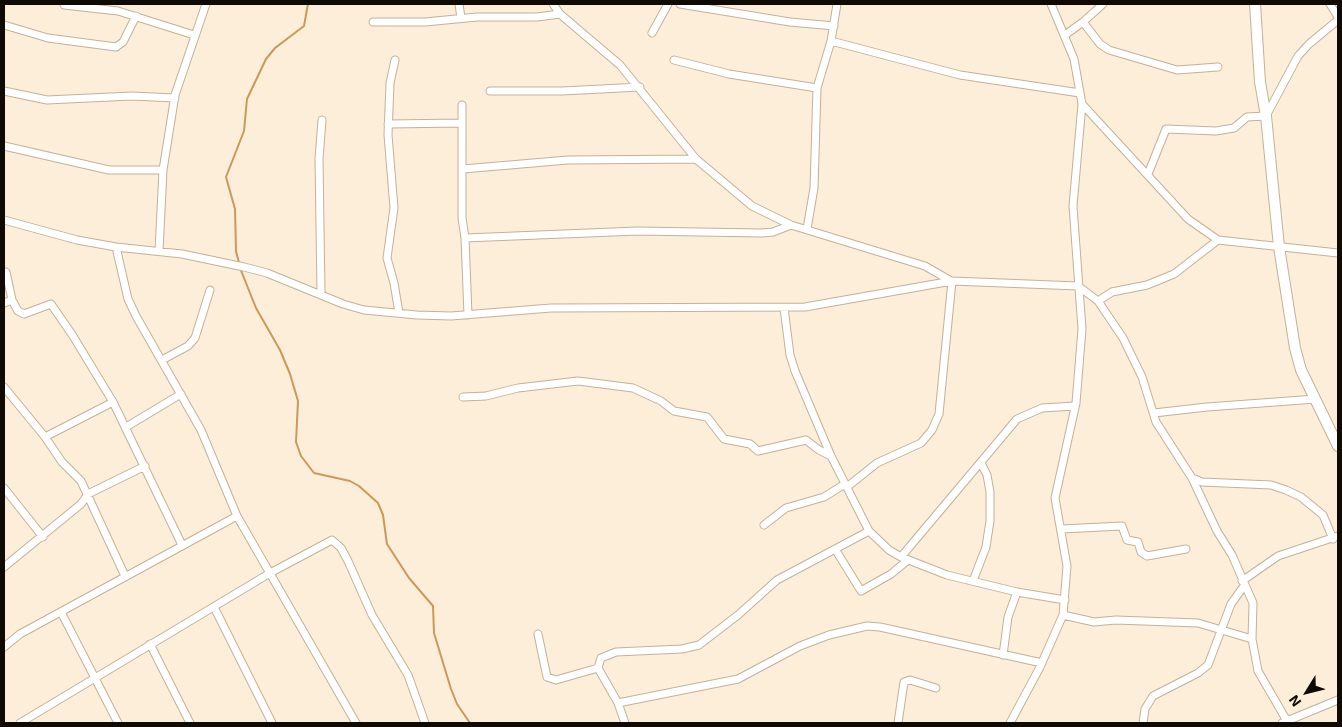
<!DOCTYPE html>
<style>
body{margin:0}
#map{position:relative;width:1342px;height:727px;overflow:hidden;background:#fdeeda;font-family:"Exo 2",sans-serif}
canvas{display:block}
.frame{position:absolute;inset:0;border:5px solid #100a04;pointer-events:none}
.north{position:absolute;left:1282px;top:667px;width:50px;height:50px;-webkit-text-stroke:4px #fdeeda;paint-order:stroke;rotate:234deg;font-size:14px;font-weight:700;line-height:20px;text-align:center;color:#100a04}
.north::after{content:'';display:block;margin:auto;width:18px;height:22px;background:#100a04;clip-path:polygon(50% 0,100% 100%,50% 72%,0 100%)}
</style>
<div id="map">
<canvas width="1342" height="727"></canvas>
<div class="frame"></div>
<div class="north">N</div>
</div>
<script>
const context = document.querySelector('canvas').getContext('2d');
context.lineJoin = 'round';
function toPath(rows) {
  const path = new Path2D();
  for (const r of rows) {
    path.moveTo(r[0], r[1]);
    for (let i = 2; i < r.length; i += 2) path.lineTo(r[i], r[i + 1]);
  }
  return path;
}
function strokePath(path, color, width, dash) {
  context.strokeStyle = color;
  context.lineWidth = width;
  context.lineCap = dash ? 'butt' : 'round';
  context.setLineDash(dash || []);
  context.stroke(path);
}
const stream = toPath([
 [239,263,236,251,235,209,226,177,244,131,247,99,266,59,275,48,304,26,308,4],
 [240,268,256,308,280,350,290,374,298,401,296,442,301,456,314,473,350,481,359,486,378,503,383,515,387,544,409,578,433,606,434,633,451,689,457,704,470,723]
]);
const street = toPath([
 [459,4,461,18],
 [553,4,560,14,620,65,696,159,752,206,791,225,925,266,951,281],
 [680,4,790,22,834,26],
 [1330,4,1338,17],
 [64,5,118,11,194,35],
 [373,22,425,22,477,17,537,17,560,14],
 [1083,22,1100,44,1109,50,1177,70,1218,67],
 [4,25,48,38,116,47,123,42,136,16],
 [652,33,668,4],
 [1065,35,1083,22,1103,4],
 [831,41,960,75,1080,93],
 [395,60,390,83,388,135,394,208,387,258,394,283,399,313],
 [674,60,729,74,817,88],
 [4,91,47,100,132,96,175,98],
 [490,91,562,91,640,87],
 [1082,104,1188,219,1218,240,1338,253],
 [462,105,462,218,465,238,468,315],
 [388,124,461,123],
 [4,146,109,170,163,170],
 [463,169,568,160,696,159],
 [1148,174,1166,129,1216,131,1234,128,1247,117,1266,116,1298,56,1309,44,1338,20],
 [4,220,77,240,116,247,182,254,244,267,267,273,343,304,364,310,417,315,451,316,551,308,805,307,952,281,1078,286,1098,301,1123,338,1142,377,1156,422,1192,478,1217,531,1232,555,1253,603,1252,639,1258,671,1287,721],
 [807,229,814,188,817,88,831,41,837,4],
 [465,238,637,231,762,233,773,232,791,225],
 [116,247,128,299,136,316,201,430,237,516,356,723],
 [159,251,163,170,175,95,206,4],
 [6,272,12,300,18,311,24,314,51,304,73,336,113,402,182,545],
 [321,293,319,159,322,120],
 [1098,301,1112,292,1147,285,1174,274,1218,240],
 [4,303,12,300],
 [784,308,790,355,795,371,831,456,869,531,889,550,901,557,947,575,1017,592,1065,600],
 [162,360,188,346,195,338,210,290],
 [4,387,45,437,62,462,81,481,125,576],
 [463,397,486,396,518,388,578,381,633,388,661,401,674,411,707,417,724,439,750,444,758,451,806,440,819,450,831,456],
 [1154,413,1207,407,1316,399],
 [126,427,181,394],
 [45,437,113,402],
 [1192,478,1202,482,1271,485,1286,490,1301,497,1323,515,1333,539],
 [847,487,877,463,921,443,932,430,939,414,952,281],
 [4,488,43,537],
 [764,525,786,508,824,497,845,484],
 [1062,529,1122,526,1127,540,1138,542,1141,552,1147,556,1186,549],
 [835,549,861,591,891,574,908,560],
 [901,557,1017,419,1042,408,1075,406],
 [4,567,81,504,88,494,145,466],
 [973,581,986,547,990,521,990,492,987,475,981,463],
 [1242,581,1278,556,1338,536],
 [214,607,272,723],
 [61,612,118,723],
 [1063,615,1094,622,1116,620,1198,623,1252,639],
 [538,634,547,677,556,680,598,668],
 [150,644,190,723],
 [4,647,20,634,237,516],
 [1003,655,1008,617,1017,592],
 [618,703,738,679,800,646,829,635,867,626,880,627,1042,663],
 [20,723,270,573,332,540,341,548,348,561,372,615,408,675,425,723],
 [625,723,618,703,598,668,601,658,616,652,682,649,699,645,738,615,777,580,869,531],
 [898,723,904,682,910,680,936,688],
 [1010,723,1040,667,1063,615,1067,566,1055,498,1076,403,1082,329,1073,206,1082,104,1074,59,1051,4],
 [1143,723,1145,709,1153,696,1198,673,1208,665,1231,604,1244,586],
 [1282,723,1338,700]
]);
const secondary = toPath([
 [1255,4,1260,82,1266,116,1279,247,1295,348,1301,370,1338,446]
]);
strokePath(stream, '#ca9a56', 2);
strokePath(street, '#c3b199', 9);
strokePath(secondary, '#c3b199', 12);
strokePath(street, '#fff', 7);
strokePath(secondary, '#fff', 10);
</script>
